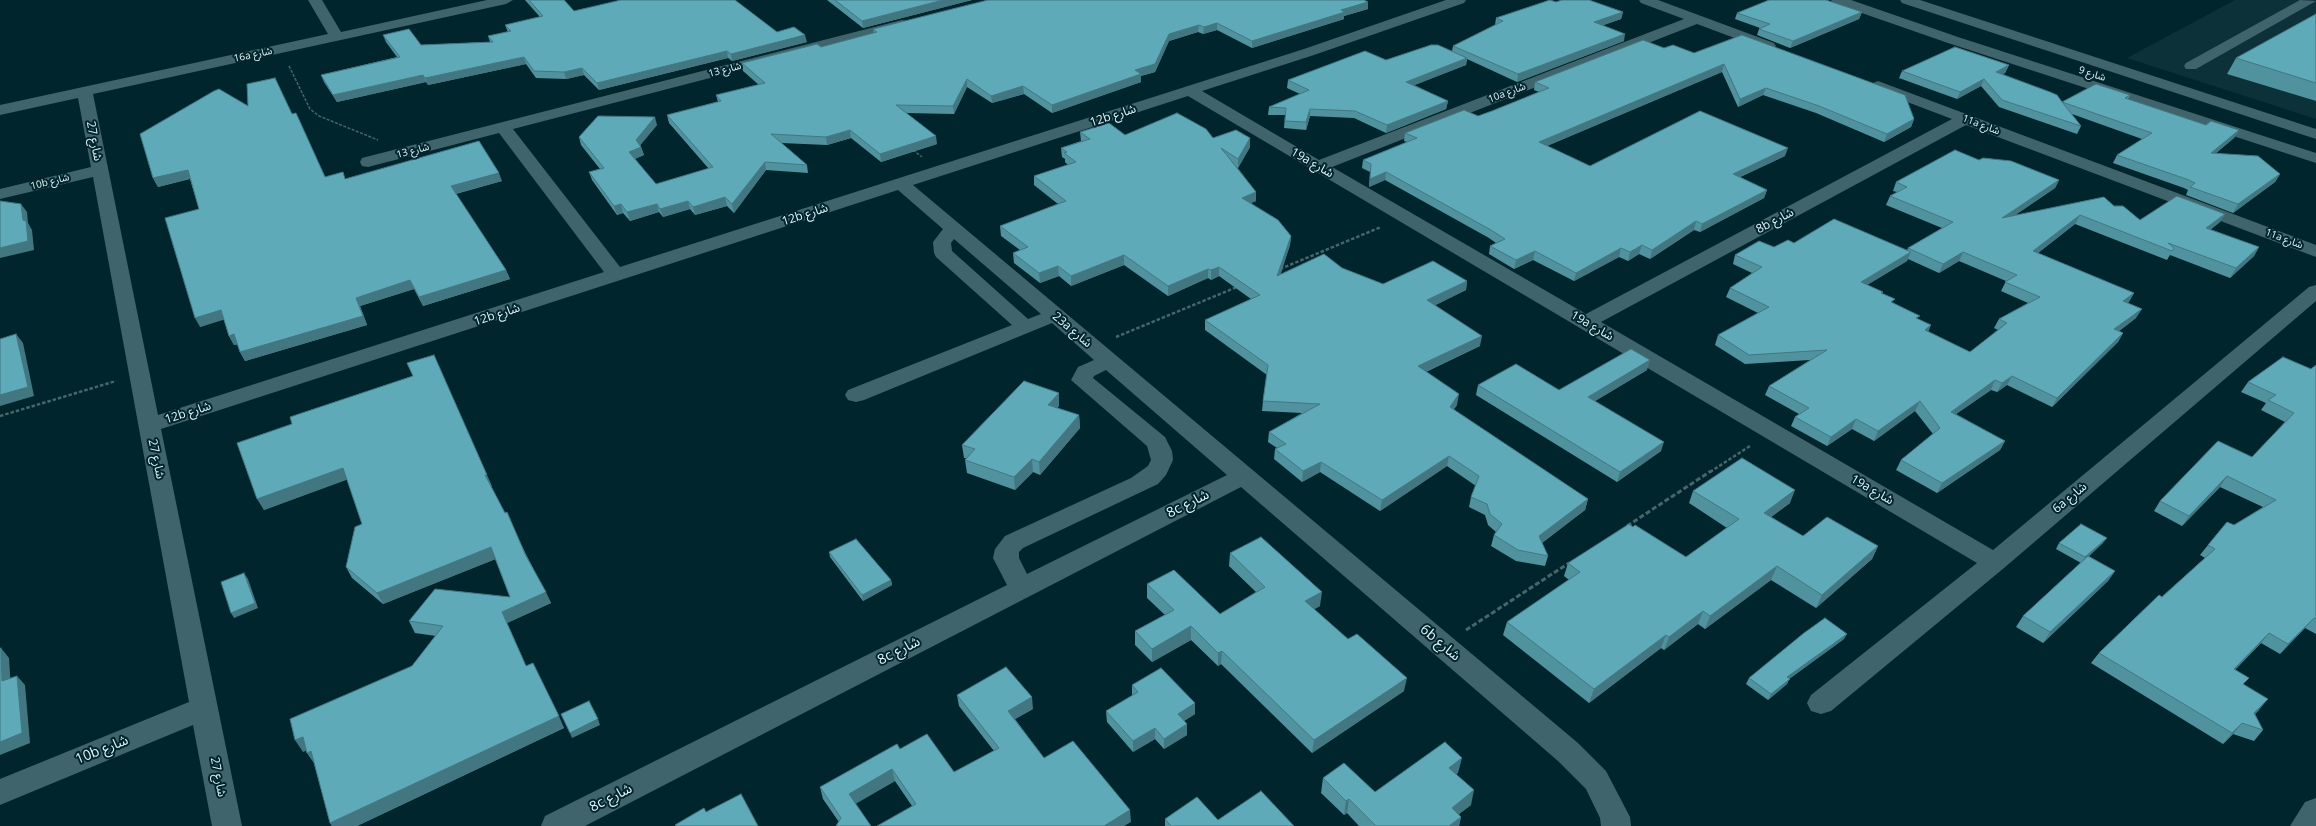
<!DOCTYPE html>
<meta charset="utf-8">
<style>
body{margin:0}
canvas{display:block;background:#00252c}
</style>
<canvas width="2316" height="826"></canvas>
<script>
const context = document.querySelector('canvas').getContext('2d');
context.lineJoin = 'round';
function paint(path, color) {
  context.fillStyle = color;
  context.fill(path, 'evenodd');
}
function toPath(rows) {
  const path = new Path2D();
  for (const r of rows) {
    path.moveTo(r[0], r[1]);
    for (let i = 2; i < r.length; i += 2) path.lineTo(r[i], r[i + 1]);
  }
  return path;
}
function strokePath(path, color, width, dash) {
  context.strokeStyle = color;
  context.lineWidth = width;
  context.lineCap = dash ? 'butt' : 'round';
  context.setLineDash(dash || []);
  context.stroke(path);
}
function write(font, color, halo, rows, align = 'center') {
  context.font = font + ' "Open Sans","Noto Sans Arabic",sans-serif';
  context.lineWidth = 4;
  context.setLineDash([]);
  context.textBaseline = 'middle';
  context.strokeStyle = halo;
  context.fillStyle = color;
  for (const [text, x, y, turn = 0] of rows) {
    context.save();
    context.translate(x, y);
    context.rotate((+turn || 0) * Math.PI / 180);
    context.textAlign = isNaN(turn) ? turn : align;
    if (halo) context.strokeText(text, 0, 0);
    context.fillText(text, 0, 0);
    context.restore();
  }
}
const built = toPath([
 [2235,0,2316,0,2316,24,2228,74,2316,101,2316,119,2127,58]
]);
const pathFar2 = toPath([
 [289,66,310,109,319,116,378,140],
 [913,150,922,157]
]);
const pathFar1 = toPath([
 [1280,269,1381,227],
 [1116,337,1237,287],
 [0,416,116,381],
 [1710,472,1750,446]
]);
const path = toPath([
 [1627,526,1711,471],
 [1466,630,1569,563]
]);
const minor = toPath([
 [308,0,322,0,341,32,487,0,513,0,506,4,93,94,158,415,604,272,499,133,368,167,362,166,360,162,362,158,902,20,907,21,909,24,907,27,513,129,620,267,1304,49,1446,0,1466,0,1464,3,1314,55,1202,91,1319,160,1684,19,1641,3,1639,0,1658,0,1774,43,1776,46,1774,49,1764,49,1697,24,1332,167,1586,314,1952,119,1873,89,1870,86,1873,83,1878,81,2316,245,2316,257,1966,125,1601,322,1993,550,2309,287,2316,285,2316,301,2004,568,1831,711,1821,714,1811,711,1807,703,1811,695,1977,563,1188,96,913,185,1578,743,1606,771,1630,817,1631,826,1601,826,1600,818,1586,789,1558,761,1241,487,585,826,541,826,545,816,1007,585,993,558,995,549,1005,536,1131,478,1148,466,1151,460,1147,446,1071,380,1078,367,1094,360,1052,323,864,400,856,402,848,400,845,395,848,390,1012,325,936,257,934,253,933,242,943,229,898,190,161,429,242,826,212,826,193,725,0,805,0,779,189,702,93,177,0,199,0,189,91,167,78,98,0,115,0,105,328,34,308,0],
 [954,239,1041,314,1028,319,952,251,951,243,954,239],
 [1106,370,1227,475,1027,574,1019,558,1019,552,1023,548,1158,484,1166,475,1173,460,1172,451,1165,437,1093,378,1094,376,1106,370],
 [1831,0,1851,0,1958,37,2316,153,2316,163,1948,43,1833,3,1831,0],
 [1900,0,1920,0,2316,129,2316,139,1902,3,1900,0],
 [2300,0,2316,1,2196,69,2186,69,2184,66,2186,63,2300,0],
 [2316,798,2316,826,2290,826,2305,802,2316,798]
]);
const wall = toPath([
 [525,0,564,0,574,11,777,32,807,42,732,61,728,58,599,90,584,75,566,79,536,78,526,64,428,85,426,82,337,102,324,82,321,75,397,57,386,42,383,35,421,45,490,42,488,36,508,32,505,25,540,17],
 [827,0,972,0,863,28],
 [1556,2,1623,12,1621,19,1603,25,1624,41,1517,82,1467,59,1466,65,1414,85,1448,101,1446,109,1386,133,1354,118,1310,116,1306,130,1284,128,1285,115,1268,115,1269,107,1300,94,1287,88,1288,80,1386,60,1452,51,1453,46,1495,25,1496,18],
 [1368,9,1344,16,1344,19,1252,48,1217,30,1203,34,1198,32,1169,41,1155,72,1141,76,1141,82,1052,113,1024,94,992,103,967,87,954,114,906,113,937,144,881,162,851,138,827,145,781,143,807,165,808,173,766,170,734,213,727,206,695,215,690,209,663,217,659,212,630,221,623,213,617,215,592,180,589,172,600,169,581,145,579,137,657,125,640,145,641,147,644,155,635,159,656,184,709,169,669,123,667,115,718,102,716,95,759,85,743,71,742,63,821,47,874,33,873,29],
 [1862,12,1859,19,1790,48,1757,35,1759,29,1760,28,1735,19,1737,13],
 [2316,14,2316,101,2227,74,2236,58],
 [1664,48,1694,53,1914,119,1911,127,1884,142,1816,113,1763,95,1738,107,1722,72,1547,146,1590,166,1785,156,1740,177,1767,190,1764,198,1700,232,1694,230,1650,259,1639,254,1628,261,1619,257,1574,281,1533,260,1514,269,1489,254,1490,246,1496,243,1489,238,1385,180,1369,187,1370,172,1362,168,1363,160,1407,142,1404,141,1405,133,1478,116,1492,111,1539,92,1534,90,1535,82],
 [2009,65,2005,73,2002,74,2062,102,2130,95,2128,99,2206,125,2239,130,2234,138,2215,154,2280,174,2275,182,2233,213,2186,195,2188,190,2184,188,2113,163,2117,155,2142,139,2072,114,2081,126,2077,134,1999,107,1981,86,1957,99,1899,78,1902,71],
 [248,106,292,114,325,177,345,179,502,181,456,194,506,270,510,279,423,306,414,289,360,306,367,325,245,361,240,352,238,344,234,345,229,336,224,319,200,327,199,209,190,179,158,187,153,178],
 [1080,132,1125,135,1213,138,1250,138,1250,147,1238,168,1237,167,1256,192,1256,201,1251,203,1291,236,1290,245,1280,274,1342,268,1383,284,1467,281,1466,290,1435,305,1480,346,1426,372,1457,405,1453,410,1588,499,1585,510,1542,543,1548,556,1545,566,1516,561,1491,546,1494,535,1496,532,1488,525,1485,515,1469,507,1471,497,1476,486,1447,466,1380,511,1320,472,1302,482,1274,459,1275,449,1277,448,1268,442,1269,432,1302,413,1262,411,1263,401,1267,375,1205,330,1205,320,1251,299,1219,276,1211,280,1208,278,1168,296,1124,265,1071,286,1059,276,1040,283,1014,263,1013,253,1020,250,1001,236,1000,226,1058,204,1034,185,1034,176,1068,165,1065,162,1065,159,1062,157,1061,148,1081,141],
 [1979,160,2059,180,2055,188,2015,215,2114,206,2140,220,2225,214,2220,222,2210,230,2259,247,2254,256,2230,278,2170,255,2167,260,2075,224,2038,253,2134,293,2128,303,2136,318,2119,331,2123,333,2118,342,2052,407,2007,385,1997,392,1991,390,1956,414,2005,441,2000,450,1937,493,1896,470,1901,460,1933,434,1915,411,1874,441,1852,429,1827,446,1791,426,1795,417,1799,414,1765,395,1769,386,1810,360,1745,364,1715,345,1718,335,1758,313,1726,297,1730,288,1752,273,1733,264,1735,255,1794,243,1907,250,1908,248,1942,228,1886,205,1890,196,1897,192,1893,191,1896,182],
 [1908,259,1939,273,1959,261,2006,281,2001,291,2028,303,1999,319,1994,328,1998,330,1970,352,1928,332,1918,319,1893,303,1882,293,1867,285,1907,261],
 [2316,365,2316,634,2305,628,2280,654,2261,643,2235,670,2259,710,2255,714,2263,730,2254,741,2233,734,2223,744,2091,663,2099,653,2205,558,2200,555,2208,545,2234,525,2263,507,2220,487,2182,526,2154,511,2160,501,2252,457,2285,422,2261,410,2266,403,2241,392,2248,382,2311,369],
 [1647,370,1595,401,1661,451,1617,482,1476,395,1478,385,1559,390],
 [1059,393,1059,406,1057,408,1079,415,1080,428,1040,475,1033,472,1015,490,967,473,965,460,966,458,964,458,962,445],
 [237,443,492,486,491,486,551,603,507,623,526,666,564,728,357,826,332,826,330,823,314,763,307,753,306,750,303,752,412,666,436,636,415,633,409,621,510,597,495,559,383,604,352,578,346,567,362,524,347,479,264,510],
 [1693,491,1790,503,1771,517,1803,536,1878,546,1872,559,1816,608,1771,580,1705,629,1698,624,1664,650,1661,648,1589,703,1503,635,1507,622,1569,580,1564,576,1568,563,1633,527,1686,557,1727,528,1689,503],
 [2059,543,2103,543,2088,556,2115,571,2108,581,2043,643,2016,627,2023,616,2081,563,2056,549],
 [829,552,891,580,892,585,863,601,830,557],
 [1230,553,1320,606,1314,609,1404,691,1312,753,1221,664,1218,666,1191,640,1152,662,1135,645,1135,631,1165,615,1147,598,1147,584,1220,614,1256,592,1229,566],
 [1844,639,1789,679,1787,684,1768,700,1746,684,1749,678],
 [1132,685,1195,703,1195,714,1184,721,1187,724,1187,735,1164,749,1155,739,1133,752,1107,722,1106,711,1132,696],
 [957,695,1033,709,1015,719,1044,758,1131,822,912,806,895,781,856,803,839,822,823,799,820,787,900,749,954,772,994,751,959,706],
 [1458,773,1456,774,1471,805,1459,814,1461,817,1459,826,1359,826,1347,813,1344,815,1321,793,1323,778,1375,792],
 [1165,819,1218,820,1294,826,1165,826]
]);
const shadedWall = toPath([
 [943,0,972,0,863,28,862,21],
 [1368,2,1368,9,1344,16,1344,19,1252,48,1252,41,1341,10],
 [1623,12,1621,19,1593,29,1594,22],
 [1862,12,1859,19,1790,48,1793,41],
 [1217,23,1217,30,1203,34,1204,27],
 [1199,25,1198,32,1169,41,1155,72,1141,76,1141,82,1052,113,1052,105,1135,70,1169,34],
 [1625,34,1624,41,1517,82,1518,74],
 [805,35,807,42,732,61,731,54],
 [727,51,728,58,599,90,597,83],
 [524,57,526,64,428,85,425,78],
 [1467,58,1466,65,1405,89,1406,82],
 [1724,64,1722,72,1537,150,1539,142],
 [2009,65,2005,73,1993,80,1996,72],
 [582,68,584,75,566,79,564,72],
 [423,75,426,82,337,102,333,95],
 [967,79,967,87,954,114,953,106],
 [1984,79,1981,86,1957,99,1960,92],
 [1023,86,1024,94,992,103,991,96],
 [1766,88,1763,95,1738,107,1740,99],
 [1448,101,1446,109,1386,133,1387,125],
 [1310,109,1310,116,1306,130,1306,122],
 [655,117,657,125,638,148,636,140],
 [1914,119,1911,127,1884,142,1887,134],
 [850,130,851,138,827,145,826,137],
 [2239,130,2234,138,2206,161,2211,153],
 [936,136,937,144,881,162,880,154],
 [1250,138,1250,147,1238,168,1238,159],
 [641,147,644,155,631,160,629,152],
 [1788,148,1785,156,1730,182,1733,174],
 [765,162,766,170,734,213,732,204],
 [188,170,192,178,158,187,153,178],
 [1386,172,1385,180,1369,187,1370,179],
 [499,173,502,181,454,194,451,186],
 [2280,174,2275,182,2233,213,2238,204],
 [2059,180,2055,188,1998,227,2002,218],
 [1767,190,1764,198,1700,232,1702,224],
 [1256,192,1256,201,1242,207,1242,198],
 [725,197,727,206,695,215,693,207],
 [688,201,690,209,663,217,660,209],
 [21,204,27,212,28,223,32,230,34,250,0,258,0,248,23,220],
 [621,204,623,213,617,215,614,206],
 [657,204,659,212,630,221,627,212],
 [2225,214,2220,222,2200,237,2206,228],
 [2080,215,2075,224,2029,260,2033,251],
 [1696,221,1694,230,1650,259,1652,250],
 [1291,236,1290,245,1277,286,1277,276],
 [1642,245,1639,254,1628,261,1630,252],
 [2259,247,2254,256,2230,278,2236,268],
 [1621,248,1619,257,1574,281,1576,273],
 [1535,251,1533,260,1514,269,1516,260],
 [1911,252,1907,261,1857,291,1861,282],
 [1963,252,1959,261,1939,273,1943,264],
 [1124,255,1124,265,1071,286,1071,276],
 [1058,266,1059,276,1040,283,1039,273],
 [1219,267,1219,276,1211,280,1211,270],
 [1208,269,1208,278,1168,296,1168,286],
 [506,270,510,279,423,306,419,297],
 [410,280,414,289,360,306,367,325,245,361,240,352,356,298],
 [1467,281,1466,290,1426,310,1427,300],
 [2134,293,2129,302,2118,310,2123,301],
 [2142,309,2136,318,2109,339,2114,329],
 [221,310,226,319,200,327,195,318],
 [1931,325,1927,335,1925,330],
 [2123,333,2118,342,2052,407,2057,398],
 [16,334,23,343,34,396,0,406,0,395],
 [234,334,240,344,234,345,229,336],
 [1482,336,1480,346,1416,376,1418,366],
 [1650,360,1647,370,1585,407,1588,397],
 [2012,376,2007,385,1997,392,2002,383],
 [1995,380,1991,390,1946,421,1951,412],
 [1059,393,1059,406,1049,418,1048,405],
 [1459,394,1457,405,1448,418,1450,407],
 [1920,401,1915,411,1874,441,1878,431],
 [1079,415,1080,428,1040,475,1039,462],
 [1856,419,1852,429,1827,446,1831,437],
 [2005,441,2000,450,1937,493,1942,483],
 [1664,442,1661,451,1617,482,1620,472],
 [1449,456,1447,466,1380,511,1382,500],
 [1032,459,1033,472,1015,490,1014,477],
 [1321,462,1320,472,1302,482,1303,471],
 [343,468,349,479,264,510,257,499],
 [485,475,487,475,492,486,490,487],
 [2227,476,2220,487,2182,526,2189,516],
 [1795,490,1790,503,1759,526,1764,513],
 [1588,499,1585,510,1536,547,1539,536],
 [2107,538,2103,543,2082,563,2085,557],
 [1878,546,1872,559,1816,608,1822,595],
 [491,547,496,559,383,604,377,593],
 [1777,566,1771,580,1705,629,1710,616],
 [2115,571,2108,581,2043,643,2050,632],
 [244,573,248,579,258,608,234,618,231,613],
 [891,580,892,585,863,601,862,595],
 [546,592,551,603,507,623,502,612],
 [1322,592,1320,606,1304,615,1305,601],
 [1703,611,1698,624,1664,650,1669,637],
 [2314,618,2305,628,2280,654,2288,644],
 [1191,626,1191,640,1152,662,1152,649],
 [2269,633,2261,643,2225,680,2234,669],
 [1847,634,1844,639,1789,679,1787,684,1768,700,1771,694,1787,677],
 [1666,635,1661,648,1589,703,1594,689],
 [1,648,9,658,11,690,2,681],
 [1222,651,1221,664,1218,666,1218,653],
 [17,676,25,685,30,743,0,755,0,742],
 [1407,678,1404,691,1312,753,1314,740],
 [1032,697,1033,709,1010,722,1008,711],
 [2268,699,2259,710,2245,724,2254,713],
 [1195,703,1195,714,1177,725,1178,714],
 [559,716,564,728,357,826,332,826,330,823],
 [598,719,600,725,572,738,570,733],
 [2242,723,2233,734,2223,744,2232,733],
 [1187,724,1187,735,1164,749,1164,739],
 [1155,728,1155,739,1133,752,1133,741],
 [303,737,310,749,303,752,295,740],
 [311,751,315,764,307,753],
 [1462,758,1458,773,1446,782,1449,768],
 [892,769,895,781,852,806,849,794],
 [1474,790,1471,805,1448,822,1452,808],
 [1349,799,1347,813,1344,815,1346,801],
 [1130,810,1131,822,1124,826,1104,826],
 [1461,817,1459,826,1449,826]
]);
const building = toPath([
 [529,0,564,0,574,11,621,0,735,0,777,32,794,27,805,35,731,54,727,51,597,83,582,68,564,72,534,71,524,57,425,78,423,75,333,95,321,75,400,57,383,35,409,29,421,45,493,42,488,36,511,31,505,25,543,16,529,0],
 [835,0,943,0,862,21,835,0],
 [988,0,1364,0,1368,2,1341,10,1345,12,1252,41,1217,23,1204,27,1199,25,1169,34,1155,64,1135,70,1141,74,1052,105,1023,86,991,96,967,79,953,106,896,105,936,136,880,154,850,130,826,137,771,134,807,165,765,162,732,204,725,197,693,207,688,201,660,209,657,204,627,212,621,204,614,206,589,172,604,168,579,137,598,116,655,117,636,140,641,147,629,152,656,184,713,167,667,115,721,101,716,95,765,83,742,63,817,44,821,47,877,32,873,29,988,0],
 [1550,0,1556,2,1562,0,1589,0,1623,12,1594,22,1625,34,1518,74,1453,46,1503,21,1496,18,1550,0],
 [1769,0,1826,0,1862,12,1793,41,1759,29,1770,24,1737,13,1769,0],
 [2316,14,2316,83,2236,58,2316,14],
 [1742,35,1905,95,1914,119,1887,134,1819,106,1766,88,1740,99,1724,64,1539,142,1590,166,1700,111,1788,148,1733,174,1767,190,1702,224,1696,221,1652,250,1642,245,1630,252,1621,248,1576,273,1535,251,1516,260,1490,246,1505,239,1491,230,1386,172,1370,179,1371,164,1363,160,1417,138,1405,133,1464,110,1478,116,1492,111,1549,88,1535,82,1643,40,1664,48,1673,45,1694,53,1742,35],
 [1431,45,1438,45,1467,58,1406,82,1448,101,1387,125,1355,111,1310,109,1306,122,1285,121,1286,108,1269,107,1309,90,1288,80,1365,51,1386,60,1431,45],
 [1955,47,2009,65,1996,72,2050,92,2057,95,2062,102,2096,84,2130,95,2125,98,2206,125,2211,121,2239,130,2211,153,2258,156,2280,174,2238,204,2190,187,2195,183,2189,180,2117,155,2152,133,2062,102,2081,126,2002,100,1984,79,1960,92,1902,71,1955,47],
 [275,78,292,114,296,113,325,177,343,172,345,179,479,141,499,173,451,186,506,270,419,297,410,280,356,298,363,316,240,352,234,334,229,336,221,310,195,318,165,218,199,209,188,170,153,178,140,134,214,91,219,89,248,106,247,84,275,78],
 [1177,113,1206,129,1213,138,1236,130,1250,138,1238,159,1221,148,1256,192,1242,198,1278,220,1291,236,1277,276,1324,254,1342,268,1383,284,1433,261,1467,281,1427,300,1482,336,1418,366,1459,394,1450,407,1588,499,1539,536,1548,556,1518,550,1494,535,1502,524,1490,514,1487,504,1471,497,1479,476,1449,456,1382,500,1321,462,1303,471,1275,449,1286,444,1269,432,1320,404,1263,401,1268,365,1205,320,1260,295,1219,267,1211,270,1208,269,1168,286,1124,255,1071,276,1058,266,1039,273,1013,253,1028,247,1000,226,1066,201,1034,176,1076,162,1064,153,1067,152,1061,148,1090,139,1080,132,1109,123,1125,135,1177,113],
 [1955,150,1979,160,1983,158,2011,161,2059,180,2002,218,2104,197,2114,206,2123,206,2140,220,2177,196,2225,214,2206,228,2259,247,2236,268,2168,243,2174,248,2172,251,2080,215,2033,251,2134,293,2123,301,2142,309,2114,329,2123,333,2057,398,2012,376,2002,383,1995,380,1951,412,2005,441,1942,483,1901,460,1940,428,1920,401,1878,431,1856,419,1831,437,1795,417,1809,408,1769,386,1827,350,1749,355,1718,335,1769,307,1730,288,1762,267,1735,255,1759,241,1774,247,1788,240,1794,243,1834,219,1911,252,1861,282,1883,292,1881,293,1895,299,1891,302,1920,316,1916,318,1931,325,1925,330,1970,352,2007,323,1999,319,2040,297,2005,282,2017,275,1963,252,1943,264,1908,248,1953,222,1890,196,1907,187,1896,182,1955,150],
 [0,201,21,204,23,220,26,221,28,241,0,248,0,201],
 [16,334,28,387,0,395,0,339,16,334],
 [1631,349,1650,360,1588,397,1664,442,1620,472,1478,385,1516,364,1559,390,1631,349],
 [434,355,487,475,485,475,505,513,507,512,526,556,546,592,502,612,526,666,533,663,559,716,330,823,311,751,307,753,303,737,295,740,290,719,412,666,443,626,409,621,435,589,510,597,491,547,377,593,346,567,355,527,362,524,343,468,257,499,237,443,292,424,290,417,413,376,407,363,434,355],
 [2283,357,2311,369,2316,365,2316,619,2314,618,2288,644,2269,633,2234,669,2249,678,2243,684,2268,699,2254,713,2263,730,2242,723,2232,733,2099,653,2159,595,2162,597,2215,549,2208,545,2227,522,2234,525,2276,500,2227,476,2189,516,2160,501,2218,441,2252,457,2294,413,2268,400,2276,395,2248,382,2283,357],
 [1024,381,1059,393,1048,405,1079,415,1039,462,1032,459,1014,477,965,460,975,449,962,445,1024,381],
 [1742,458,1795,490,1764,513,1803,536,1827,517,1878,546,1822,595,1777,566,1710,616,1703,611,1669,637,1666,635,1594,689,1507,622,1580,572,1568,563,1629,524,1633,527,1635,525,1686,557,1739,519,1693,491,1742,458],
 [2081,524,2107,538,2085,557,2059,543,2081,524],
 [1261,537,1322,592,1305,601,1348,639,1357,634,1407,678,1314,740,1222,651,1218,653,1191,626,1152,649,1135,631,1174,610,1147,584,1174,570,1220,614,1265,587,1230,553,1261,537],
 [856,539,891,580,862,595,829,552,856,539],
 [2088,556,2115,571,2050,632,2023,616,2088,556],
 [244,573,255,603,231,613,221,582,244,573],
 [1825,618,1847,634,1787,677,1790,679,1771,694,1749,678,1804,633,1825,618],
 [1,648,2,681,17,676,22,733,0,742,0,649,1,648],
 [1006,667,1032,697,1008,711,1044,758,1073,741,1130,810,1104,826,877,826,916,804,892,769,849,794,871,826,836,826,841,818,820,787,897,744,900,749,927,734,954,772,999,748,957,695,1006,667],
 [1161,668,1195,703,1178,714,1187,724,1164,739,1155,728,1133,741,1106,711,1138,692,1132,685,1161,668],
 [589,701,598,719,570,733,561,714,589,701],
 [1445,742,1462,758,1449,768,1474,790,1452,808,1461,817,1449,826,1376,826,1349,799,1346,801,1323,778,1344,763,1375,792,1445,742],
 [1261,791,1294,826,1171,826,1165,819,1197,797,1218,820,1261,791],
 [741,794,758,826,676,826,675,825,704,808,706,812,741,794]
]);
const farStreetnames = [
 ["16a شارع",253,55,-12],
 ["شارع 13",725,70,-15],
 ["شارع 9",2092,74,18],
 ["10a شارع",1507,93,-21],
 ["11a شارع",1981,125,21],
 ["شارع 13",413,151,-15],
 ["10b شارع",50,182,-14],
 ["11a شارع",2284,239,21]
];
const streetNames = [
 ["12b شارع",1113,116,-18],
 ["شارع 27",94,141,79],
 ["19a شارع",1312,163,30],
 ["12b شارع",805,215,-18],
 ["8b شارع",1775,221,-28],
 ["12b شارع",497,315,-18],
 ["19a شارع",1592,326,30],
 ["23a شارع",1072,330,40],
 ["12b شارع",188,413,-18],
 ["شارع 27",156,459,78],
 ["19a شارع",1872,490,30],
 ["6a شارع",2070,498,-40],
 ["شارع 27",218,777,79]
];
const nearStreetnames = [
 ["8c شارع",1188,504,-27],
 ["6b شارع",1440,643,40],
 ["8c شارع",899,651,-27],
 ["10b شارع",102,750,-22],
 ["8c شارع",611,798,-27]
];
paint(built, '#0c3138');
strokePath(pathFar2, '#47666c', 1.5, [3, 1.5]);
strokePath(pathFar1, '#47666c', 2.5, [3.5, 2]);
strokePath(path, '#47666c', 3, [5, 2.5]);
paint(minor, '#40646b');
paint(wall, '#51929f');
paint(shadedWall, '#427782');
paint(building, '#5eaab9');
strokePath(building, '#427782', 1);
write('10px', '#e3f6fa', '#00252c', farStreetnames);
write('12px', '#e3f6fa', '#00252c', streetNames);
write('14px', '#e3f6fa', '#00252c', nearStreetnames);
</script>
